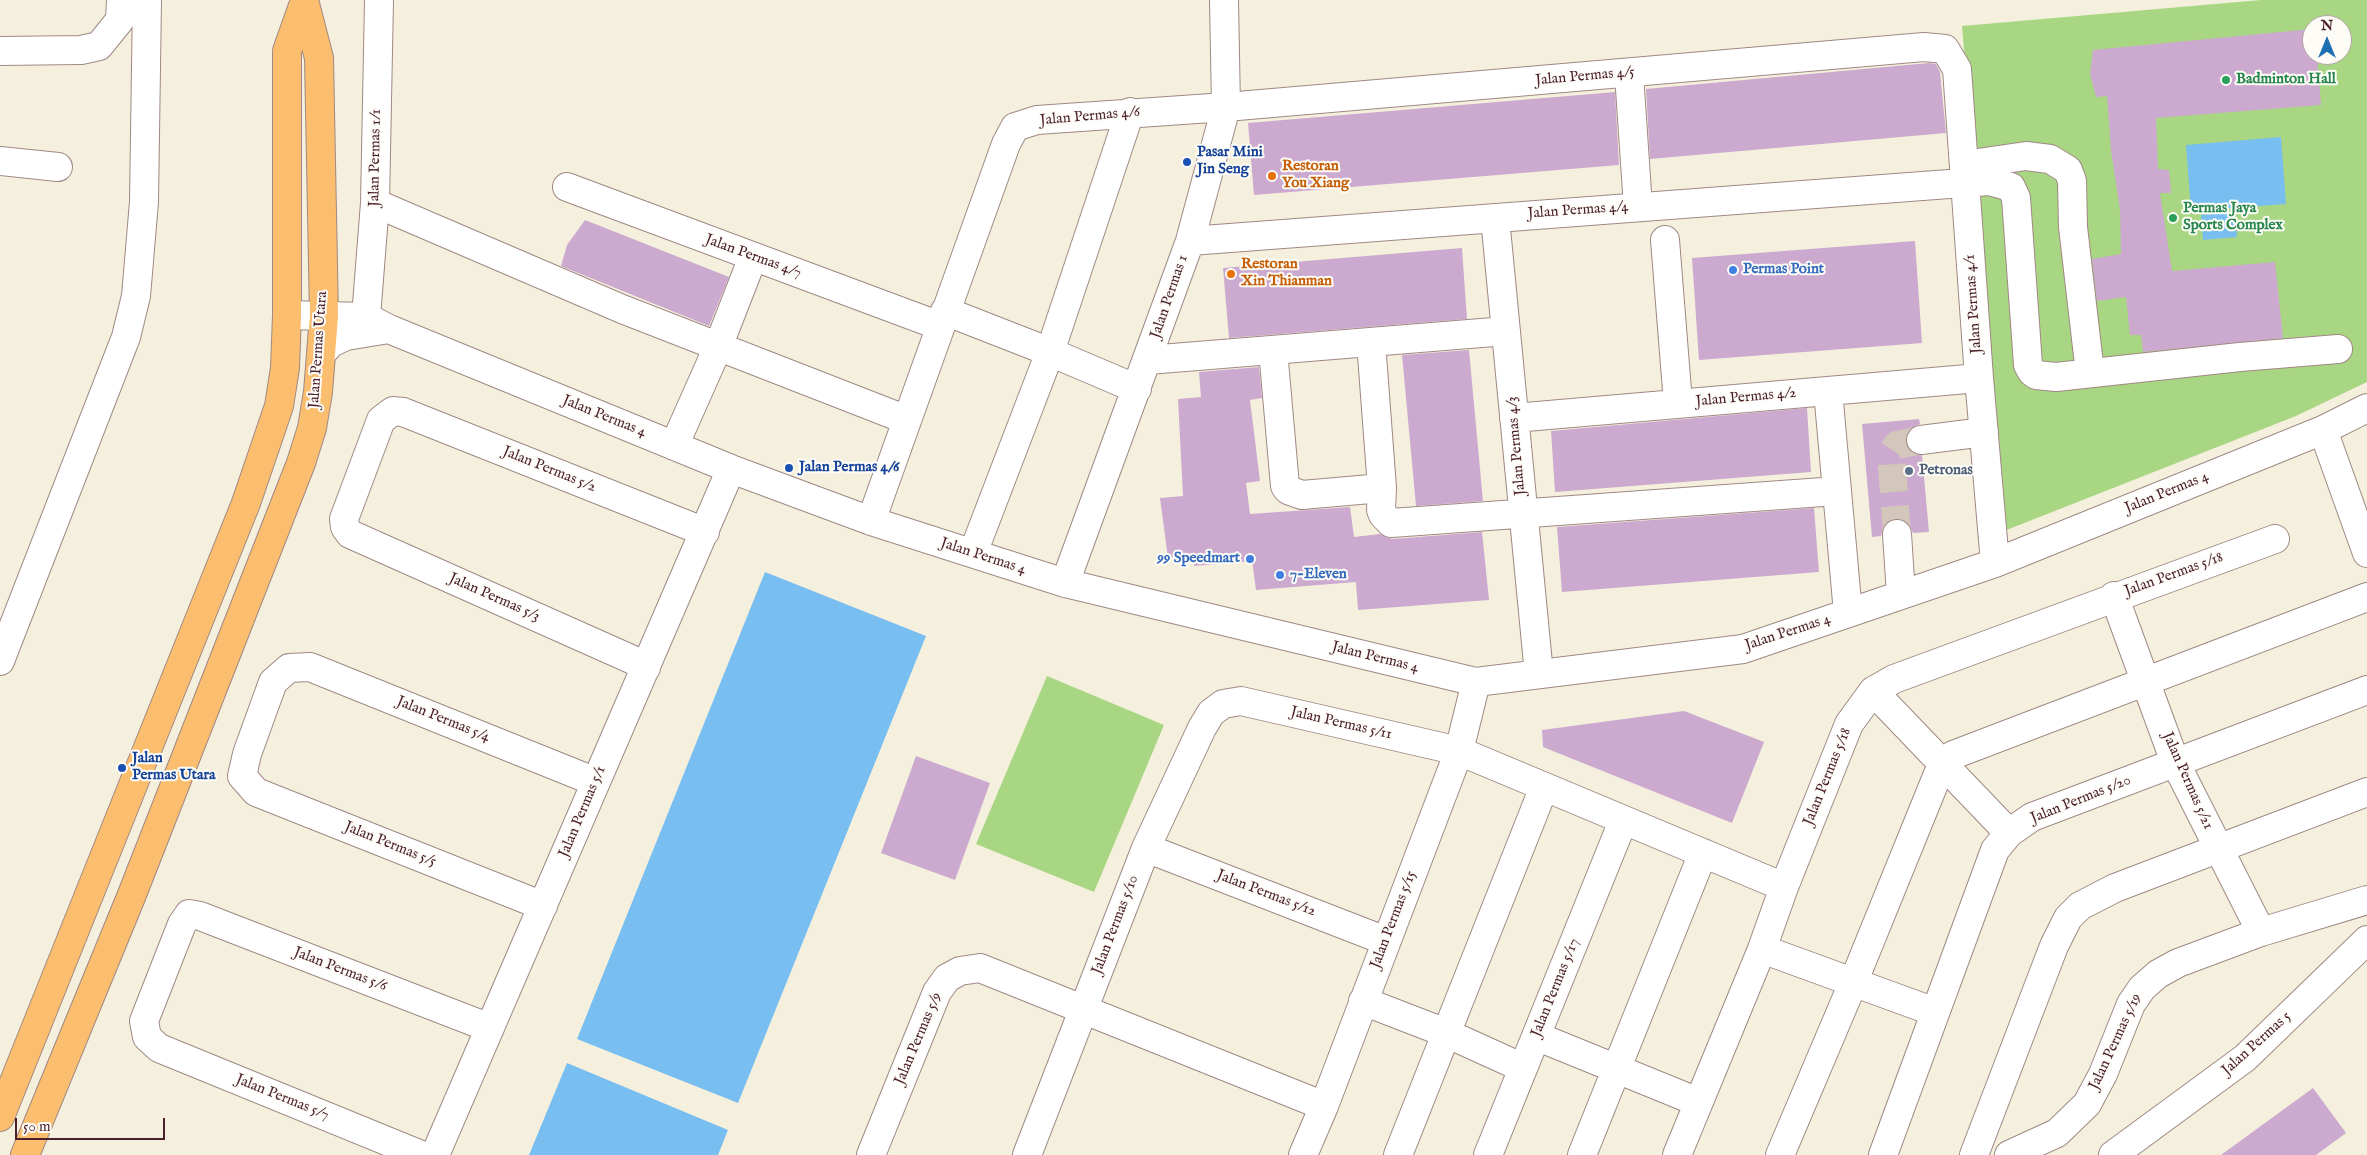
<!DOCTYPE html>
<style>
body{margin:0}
#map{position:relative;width:2367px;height:1155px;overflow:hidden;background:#f5f0de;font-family:"IM FELL English",serif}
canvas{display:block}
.north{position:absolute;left:2302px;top:15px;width:50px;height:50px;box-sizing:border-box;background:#fdfcf7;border:1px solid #b5a4a5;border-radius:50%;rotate:0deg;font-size:14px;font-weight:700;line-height:20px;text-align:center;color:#4a1f2b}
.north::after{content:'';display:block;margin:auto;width:18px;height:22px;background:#1f6fb2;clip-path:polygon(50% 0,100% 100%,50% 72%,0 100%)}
.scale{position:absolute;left:15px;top:1118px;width:150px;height:22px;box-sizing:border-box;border:2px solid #4a1f2b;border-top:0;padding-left:6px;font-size:15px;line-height:18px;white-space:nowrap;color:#4a1f2b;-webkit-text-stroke:4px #fdfcf7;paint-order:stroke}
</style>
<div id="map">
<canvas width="2367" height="1155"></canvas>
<div class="north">N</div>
<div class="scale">50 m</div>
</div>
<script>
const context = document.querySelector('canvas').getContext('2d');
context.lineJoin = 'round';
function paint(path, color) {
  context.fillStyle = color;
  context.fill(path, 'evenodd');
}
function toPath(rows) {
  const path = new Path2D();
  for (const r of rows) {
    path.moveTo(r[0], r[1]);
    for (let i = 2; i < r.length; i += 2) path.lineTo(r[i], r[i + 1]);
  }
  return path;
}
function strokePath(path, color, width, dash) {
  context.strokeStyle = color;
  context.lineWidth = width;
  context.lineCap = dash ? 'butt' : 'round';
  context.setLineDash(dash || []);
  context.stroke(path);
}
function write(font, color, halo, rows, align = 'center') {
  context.font = font + ' "IM FELL English",serif';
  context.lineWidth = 4;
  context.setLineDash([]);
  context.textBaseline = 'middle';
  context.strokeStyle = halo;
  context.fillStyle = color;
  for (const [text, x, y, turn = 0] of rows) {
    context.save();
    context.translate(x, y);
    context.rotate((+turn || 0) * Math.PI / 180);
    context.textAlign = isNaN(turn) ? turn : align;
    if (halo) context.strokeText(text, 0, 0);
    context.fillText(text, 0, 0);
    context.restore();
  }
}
const green = toPath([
 [2261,0,2367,0,2367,382,2296,416,2004,531,1962,26],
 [2312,25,2342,25,2342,55,2312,55],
 [1047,676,1164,725,1094,892,976,844]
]);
const water = toPath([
 [2281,137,2286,204,2191,211,2186,145],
 [2235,212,2237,237,2203,240,2201,215],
 [765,572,926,636,738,1103,577,1039],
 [567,1063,728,1130,718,1155,529,1155]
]);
const building = toPath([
 [2312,29,2312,55,2317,55,2321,105,2156,118,2158,169,2169,170,2171,193,2160,193,2172,271,2275,262,2283,338,2143,352,2141,335,2130,335,2126,297,2097,301,2092,259,2121,254,2120,210,2111,150,2107,96,2096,97,2090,74,2093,50],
 [1929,63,1936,64,1940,72,1946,133,1650,159,1646,89],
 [1615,92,1619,165,1254,195,1248,123],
 [585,220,729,277,709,326,561,266,567,245],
 [1915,241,1922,343,1699,360,1692,258],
 [1462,248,1467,319,1229,338,1223,268],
 [1469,350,1483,501,1416,506,1402,355],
 [1259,367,1262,398,1250,400,1260,481,1246,483,1250,514,1350,507,1354,537,1380,534,1392,539,1482,532,1489,600,1358,610,1356,582,1256,590,1252,561,1194,566,1193,554,1168,558,1160,498,1183,496,1178,399,1201,397,1199,372],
 [1807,408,1811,472,1555,492,1551,431],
 [1919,419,1920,424,1911,428,1906,434,1906,441,1909,450,1915,455,1922,455,1929,532,1913,533,1910,526,1904,520,1896,518,1889,521,1883,527,1881,536,1872,537,1862,424],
 [1814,508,1819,572,1562,592,1557,527],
 [1684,711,1764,742,1732,823,1543,747,1542,730],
 [916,756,990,783,955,880,881,853],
 [2313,1088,2346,1133,2316,1155,2221,1155]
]);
const minorTunnel = toPath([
 [1897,534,1891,454,1897,445,1921,440]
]);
const minor = toPath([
 [0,51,81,50,99,46,120,20,121,0],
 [1629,74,1638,207],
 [0,161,58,167],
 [1964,165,2026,156,2050,159,2068,170,2072,181,2073,227,2090,373],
 [567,187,940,326],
 [375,203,622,309,907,420],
 [1495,218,1539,674],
 [1665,240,1678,403],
 [1190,241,1989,181,2011,187,2016,198,2028,365,2032,372,2036,375,2056,377,2240,357,2338,349],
 [945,311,1050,352,1137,389],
 [287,315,366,317,389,329,731,469,871,521,1065,583,1476,682,1743,649,1995,563,2323,430,2367,408],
 [366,317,375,203,379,0],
 [1371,342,1382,488,1381,510,1383,515,1391,523,1837,491],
 [1273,350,1285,486,1288,490,1302,495,1382,488],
 [322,353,331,343,346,336,383,330],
 [1148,360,1506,331],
 [1828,391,1848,613],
 [1514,418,1979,378],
 [2323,430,2367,553],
 [1921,440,1984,432],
 [674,446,718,347,753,257],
 [871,521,1006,144,1015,127,1037,120,1226,107,1924,47,1945,49,1957,69,1979,378,1995,563],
 [1897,534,1901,595],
 [973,553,1050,352,1130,112],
 [1065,583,1190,241,1226,107,1224,0],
 [2114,596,2175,762,2261,932],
 [0,661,126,337,136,296,144,202,147,0],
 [646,668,633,660,350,534,345,527,344,519,381,420,393,411,403,412,705,532],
 [1873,691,2009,833],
 [1146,848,1386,941],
 [543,906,256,792,242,776,247,754,273,682,289,668,310,667,596,782],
 [1762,949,1935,1012],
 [1363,1001,1446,1033,1523,1068],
 [1536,1036,1698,1102],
 [421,1155,159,1048,147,1037,144,1021,182,924,189,914,200,916,490,1028],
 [435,1155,731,469],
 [871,1155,937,992,947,978,960,971,980,968,1324,1106],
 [1027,1155,1146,848,1202,728,1211,713,1223,704,1241,701,1459,751,1784,887],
 [1303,1155,1324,1106,1459,751,1476,682],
 [1398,1155,1544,787],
 [1488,1155,1623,821],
 [1582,1155,1703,853],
 [1677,1155,1762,949,1784,887,1849,724,1873,691,1894,679,2275,539],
 [1780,1155,1853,983,1938,774,1953,755,2367,597],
 [1883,1155,1995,850,2009,833,2032,817,2367,690],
 [1974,1155,2054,946,2068,918,2080,906,2115,888,2367,792],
 [2009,1155,2057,1133,2087,1104,2103,1074,2131,1004,2142,988,2158,974,2178,963,2261,932,2367,900],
 [2113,1155,2245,1058,2367,940]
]);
const major = toPath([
 [0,1117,246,503,279,406,285,368,287,315,287,51,304,3],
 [25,1155,131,897,301,463,312,428,318,392,324,316,319,58,304,0]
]);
const markers = [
 [2226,80,5,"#2e9e5b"],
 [1187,162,5,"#1a4fb4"],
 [1272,176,5,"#e8710a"],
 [2173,218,5,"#2e9e5b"],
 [1733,270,5,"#3f7fe0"],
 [1231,274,5,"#e8710a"],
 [789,468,5,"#1a4fb4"],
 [1909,471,5,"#5c6f8a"],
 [1250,559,5,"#3f7fe0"],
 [1280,575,5,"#3f7fe0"],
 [122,768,5,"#1a4fb4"]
];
const streetNames = [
 ["Jalan Permas 4/5",1585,77,-5],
 ["Jalan Permas 4/6",1090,117,-5],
 ["Jalan Permas 1/1",376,158,-89],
 ["Jalan Permas 4/4",1578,211,-4],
 ["Jalan Permas 4/7",753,257,20],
 ["Jalan Permas 1",1170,297,-71],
 ["Jalan Permas 4/1",1974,304,-94],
 ["Jalan Permas Utara",319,350,-86],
 ["Jalan Permas 4/2",1746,398,-5],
 ["Jalan Permas 4",604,417,22],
 ["Jalan Permas 4/3",1517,446,-95],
 ["Jalan Permas 5/2",549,470,22],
 ["Jalan Permas 4",2167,493,-22],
 ["Jalan Permas 4",983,557,18],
 ["Jalan Permas 5/18",2174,575,-20],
 ["Jalan Permas 5/3",494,598,24],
 ["Jalan Permas 4",1788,633,-18],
 ["Jalan Permas 4",1375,658,14],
 ["Jalan Permas 5/4",443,720,22],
 ["Jalan Permas 5/11",1341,724,13],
 ["Jalan Permas 5/18",1828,777,-68],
 ["Jalan Permas 5/21",2187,781,66],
 ["Jalan Permas 5/20",2081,800,-22],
 ["Jalan Permas 5/1",583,812,-67],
 ["Jalan Permas 5/5",390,845,22],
 ["Jalan Permas 5/12",1266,894,21],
 ["Jalan Permas 5/15",1394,920,-69],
 ["Jalan Permas 5/10",1116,925,-69],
 ["Jalan Permas 5/6",340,970,21],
 ["Jalan Permas 5/17",1556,988,-68],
 ["Jalan Permas 5/9",919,1039,-67],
 ["Jalan Permas 5/19",2116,1042,-65],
 ["Jalan Permas 5",2257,1044,-42],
 ["Jalan Permas 5/7",282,1098,22]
];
const leisureNames = [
 ["Badminton Hall",2236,80],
 ["Permas Jaya",2183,209],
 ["Sports Complex",2183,226]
];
const transitNames = [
 ["Pasar Mini",1197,153],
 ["Jin Seng",1197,170],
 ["Jalan Permas 4/6",799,468],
 ["Jalan",132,759],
 ["Permas Utara",132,776]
];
const foodNames = [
 ["Restoran",1282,167],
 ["You Xiang",1282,184],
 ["Restoran",1241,265],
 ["Xin Thianman",1241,282]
];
const shopNames = [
 ["Permas Point",1743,270],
 ["99 Speedmart",1240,559,"right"],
 ["7-Eleven",1290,575]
];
const serviceNames = [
 ["Petronas",1919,471]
];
paint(green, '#a9d683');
paint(water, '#79bef0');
paint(building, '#cca9cf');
strokePath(minorTunnel, '#d3c6ba', 28, [28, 14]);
strokePath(minor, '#a08884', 30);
strokePath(major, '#a08884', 30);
strokePath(minor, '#fff', 28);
strokePath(major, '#fbbd6e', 28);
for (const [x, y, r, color] of markers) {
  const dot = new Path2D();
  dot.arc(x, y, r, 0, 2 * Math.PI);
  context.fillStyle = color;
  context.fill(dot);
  strokePath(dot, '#fdfcf7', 2);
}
write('15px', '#4a1f2b', '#fdfcf7', streetNames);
write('bold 15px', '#27864d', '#fdfcf7', leisureNames, 'left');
write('bold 15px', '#164399', '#fdfcf7', transitNames, 'left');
write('bold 15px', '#c56008', '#fdfcf7', foodNames, 'left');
write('bold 15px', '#366cbe', '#fdfcf7', shopNames, 'left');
write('bold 15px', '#4e5e75', '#fdfcf7', serviceNames, 'left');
</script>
